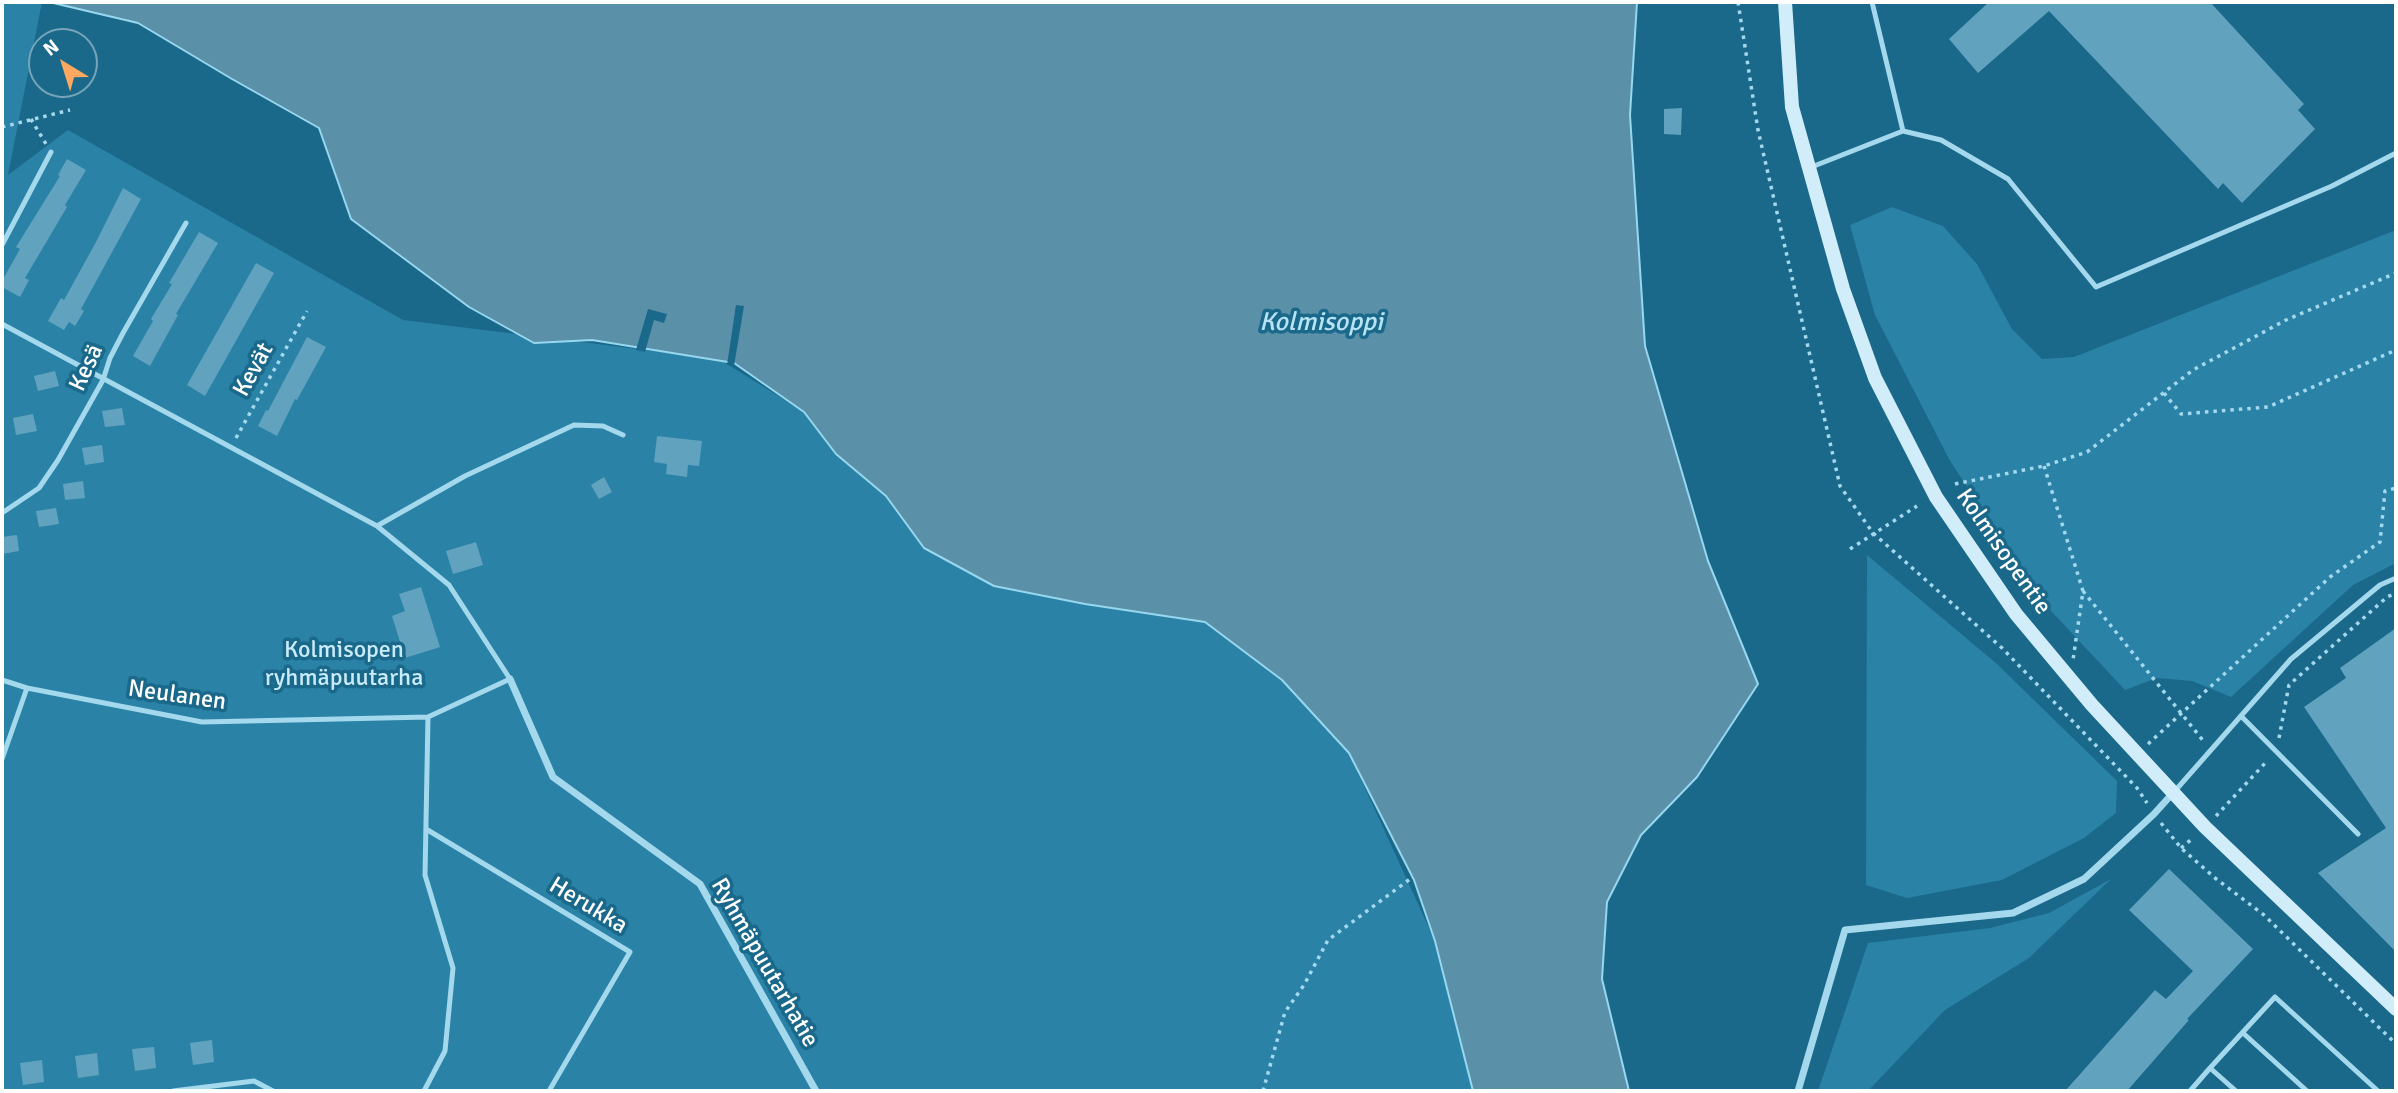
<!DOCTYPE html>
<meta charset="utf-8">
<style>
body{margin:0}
#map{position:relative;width:2398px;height:1093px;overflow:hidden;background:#1a688a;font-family:Signika,sans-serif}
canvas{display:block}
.frame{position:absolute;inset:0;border:4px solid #fff;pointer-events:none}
.north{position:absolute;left:28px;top:28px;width:70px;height:70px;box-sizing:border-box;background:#1a688a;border:2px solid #76a4b9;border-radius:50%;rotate:322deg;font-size:19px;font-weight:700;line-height:28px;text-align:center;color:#fff}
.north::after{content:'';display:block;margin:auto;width:24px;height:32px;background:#ffa860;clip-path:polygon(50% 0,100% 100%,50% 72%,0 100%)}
</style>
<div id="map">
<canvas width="2398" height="1093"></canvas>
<div class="frame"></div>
<div class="north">N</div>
</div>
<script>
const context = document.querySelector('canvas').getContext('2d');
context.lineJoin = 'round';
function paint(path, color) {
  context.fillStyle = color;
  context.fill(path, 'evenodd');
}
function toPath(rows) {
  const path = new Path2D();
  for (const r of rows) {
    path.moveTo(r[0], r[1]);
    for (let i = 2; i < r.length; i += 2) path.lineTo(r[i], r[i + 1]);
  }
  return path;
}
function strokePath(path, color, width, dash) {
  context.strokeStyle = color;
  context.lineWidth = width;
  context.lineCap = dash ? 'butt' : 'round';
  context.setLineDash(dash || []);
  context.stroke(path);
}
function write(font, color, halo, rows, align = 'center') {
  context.font = font + ' Signika,sans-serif';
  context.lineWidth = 7;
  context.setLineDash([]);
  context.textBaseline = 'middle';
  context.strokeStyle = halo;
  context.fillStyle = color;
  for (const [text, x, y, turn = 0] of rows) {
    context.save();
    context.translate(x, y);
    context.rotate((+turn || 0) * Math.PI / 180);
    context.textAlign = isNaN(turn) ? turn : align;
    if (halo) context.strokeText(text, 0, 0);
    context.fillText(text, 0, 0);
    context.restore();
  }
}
const green = toPath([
 [2,2,42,2,8,175,68,130,403,320,719,359,804,412,836,454,886,496,924,548,994,586,1205,622,1282,680,1349,753,1435,941,1473,1091,2,1091],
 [1892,207,1943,226,1977,264,2012,329,2042,359,2074,357,2396,230,2396,563,2353,585,2231,697,2192,681,2157,678,2125,690,2038,597,1949,459,1875,315,1850,225],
 [1867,555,1996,663,2117,781,2116,813,2084,838,2002,880,1907,898,1866,885],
 [2111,879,2029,958,1945,1010,1868,1091,1818,1091,1868,943,1990,928,2049,913]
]);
const water = toPath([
 [49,2,1637,2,1630,115,1645,346,1708,561,1758,684,1697,777,1641,835,1607,902,1602,979,1629,1091,1473,1091,1435,941,1414,880,1349,753,1282,680,1205,622,1085,604,994,586,924,548,886,496,836,454,804,412,734,363,592,340,534,343,469,307,351,219,319,128,232,79,138,23,49,2]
]);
const pier = toPath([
 [736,305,744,306,734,366,727,365],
 [648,309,667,314,664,323,654,320,645,352,636,350]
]);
const building = toPath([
 [1989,2,2210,2,2304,104,2298,110,2315,129,2242,203,2223,183,2218,189,2049,11,1978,73,1949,39],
 [1682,108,1681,135,1664,134,1664,109],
 [67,159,86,170,65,205,67,207,25,278,29,280,20,297,2,287,2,281,20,249,16,247,60,176,58,175],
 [123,188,141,199,81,309,84,311,75,326,69,322,64,330,48,321,61,298,64,300,96,242],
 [199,232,218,243,176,314,178,315,150,366,133,356,153,321,151,319,172,284,169,283],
 [256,263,274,273,205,396,187,385],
 [307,337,326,347,297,400,295,399,277,436,258,426,266,410,268,411],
 [55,371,59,386,38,391,34,376],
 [122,408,125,425,105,427,102,411],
 [33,414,37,431,16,435,13,418],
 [657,436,702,441,699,466,688,465,687,477,666,474,667,464,654,462],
 [102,445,104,462,85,465,82,448],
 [604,477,612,492,599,499,591,485],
 [83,481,85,498,65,500,63,484],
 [56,508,59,524,39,527,36,511],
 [17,535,19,551,2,554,2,537],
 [476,542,483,565,453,574,446,551],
 [421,587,440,647,405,658,392,616,405,611,399,594],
 [2396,628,2396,952,2318,873,2386,828,2304,707,2346,678,2340,668],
 [2169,869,2253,949,2187,1019,2189,1020,2127,1091,2065,1091,2155,990,2166,999,2193,971,2129,910],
 [212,1040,214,1062,193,1065,190,1043],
 [154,1047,156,1068,135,1071,132,1049],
 [97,1053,99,1075,78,1078,75,1056],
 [42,1060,44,1082,23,1085,20,1063]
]);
const path = toPath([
 [1738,2,1758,130,1840,486,1873,533,2002,648,2137,788,2147,803],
 [31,119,46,144],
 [2,127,70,110],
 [2164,393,2181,414,2268,407,2396,350],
 [236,438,307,311],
 [2044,466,2083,591,2073,660],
 [1955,484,2044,466,2087,452,2193,370,2286,320,2396,273],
 [1850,549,1917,506],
 [2083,591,2205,743],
 [2279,738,2289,685,2387,597,2396,593],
 [2148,744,2330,577,2380,542,2385,491,2396,488],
 [2216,816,2268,760],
 [2161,823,2181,848,2215,878,2264,915,2396,1044],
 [2181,848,2193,838],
 [1263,1091,1285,1012,1304,985,1328,940,1410,879]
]);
const service = toPath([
 [1872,2,1903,131],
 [1809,168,1903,131,1941,140,2008,179,2096,287,2332,186,2396,153],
 [2,245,51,152],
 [2,324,377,526,465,476,574,425,603,426,623,435],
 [2,513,39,488,58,460,103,380,110,358,123,333,186,223],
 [2,680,27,688,202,722,428,717,510,679,449,585,377,526],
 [2241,716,2358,834],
 [2,759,27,688],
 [2174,792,2291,659,2380,585,2396,578],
 [426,829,630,952,549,1091],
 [2243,1033,2307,1091],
 [173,1091,254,1081,273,1091],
 [424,1091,445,1051,453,968,425,875,428,717],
 [2190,1091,2210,1068],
 [2236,1091,2210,1068,2275,997,2378,1091]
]);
const minor = toPath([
 [510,679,553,777,700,884,816,1091],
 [1798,1091,1845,930,2013,913,2084,879,2154,814,2172,794]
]);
const secondary = toPath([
 [1785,2,1792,107,1843,289,1875,378,1936,497,2016,614,2092,705,2205,827,2396,1009]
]);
const streetNames = [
 ["Kesä",87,368,-65],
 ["Kevät",254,370,-61],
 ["Kolmisopentie",2003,552,55],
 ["Neulanen",177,696,8],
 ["Herukka",588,906,31],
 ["Ryhmäpuutarhatie",764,963,60]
];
const parkNames = [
 ["Kolmisopen",344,651],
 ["ryhmäpuutarha",344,679]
];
const waterNames = [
 ["Kolmisoppi",1321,323]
];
paint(green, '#2a82a6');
paint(water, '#5a91a8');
strokePath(water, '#97d7ef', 2);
paint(pier, '#1a688a');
paint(building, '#61a3bf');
strokePath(path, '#a4d8ed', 3.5, [3.5, 5]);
strokePath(service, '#a4d8ed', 5);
strokePath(minor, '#a4d8ed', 7);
strokePath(secondary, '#d0edf9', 14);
write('24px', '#fff', '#1a688a', streetNames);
write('24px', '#c9ecfa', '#1a688a', parkNames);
write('italic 26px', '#b7e4f5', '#1a688a', waterNames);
</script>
